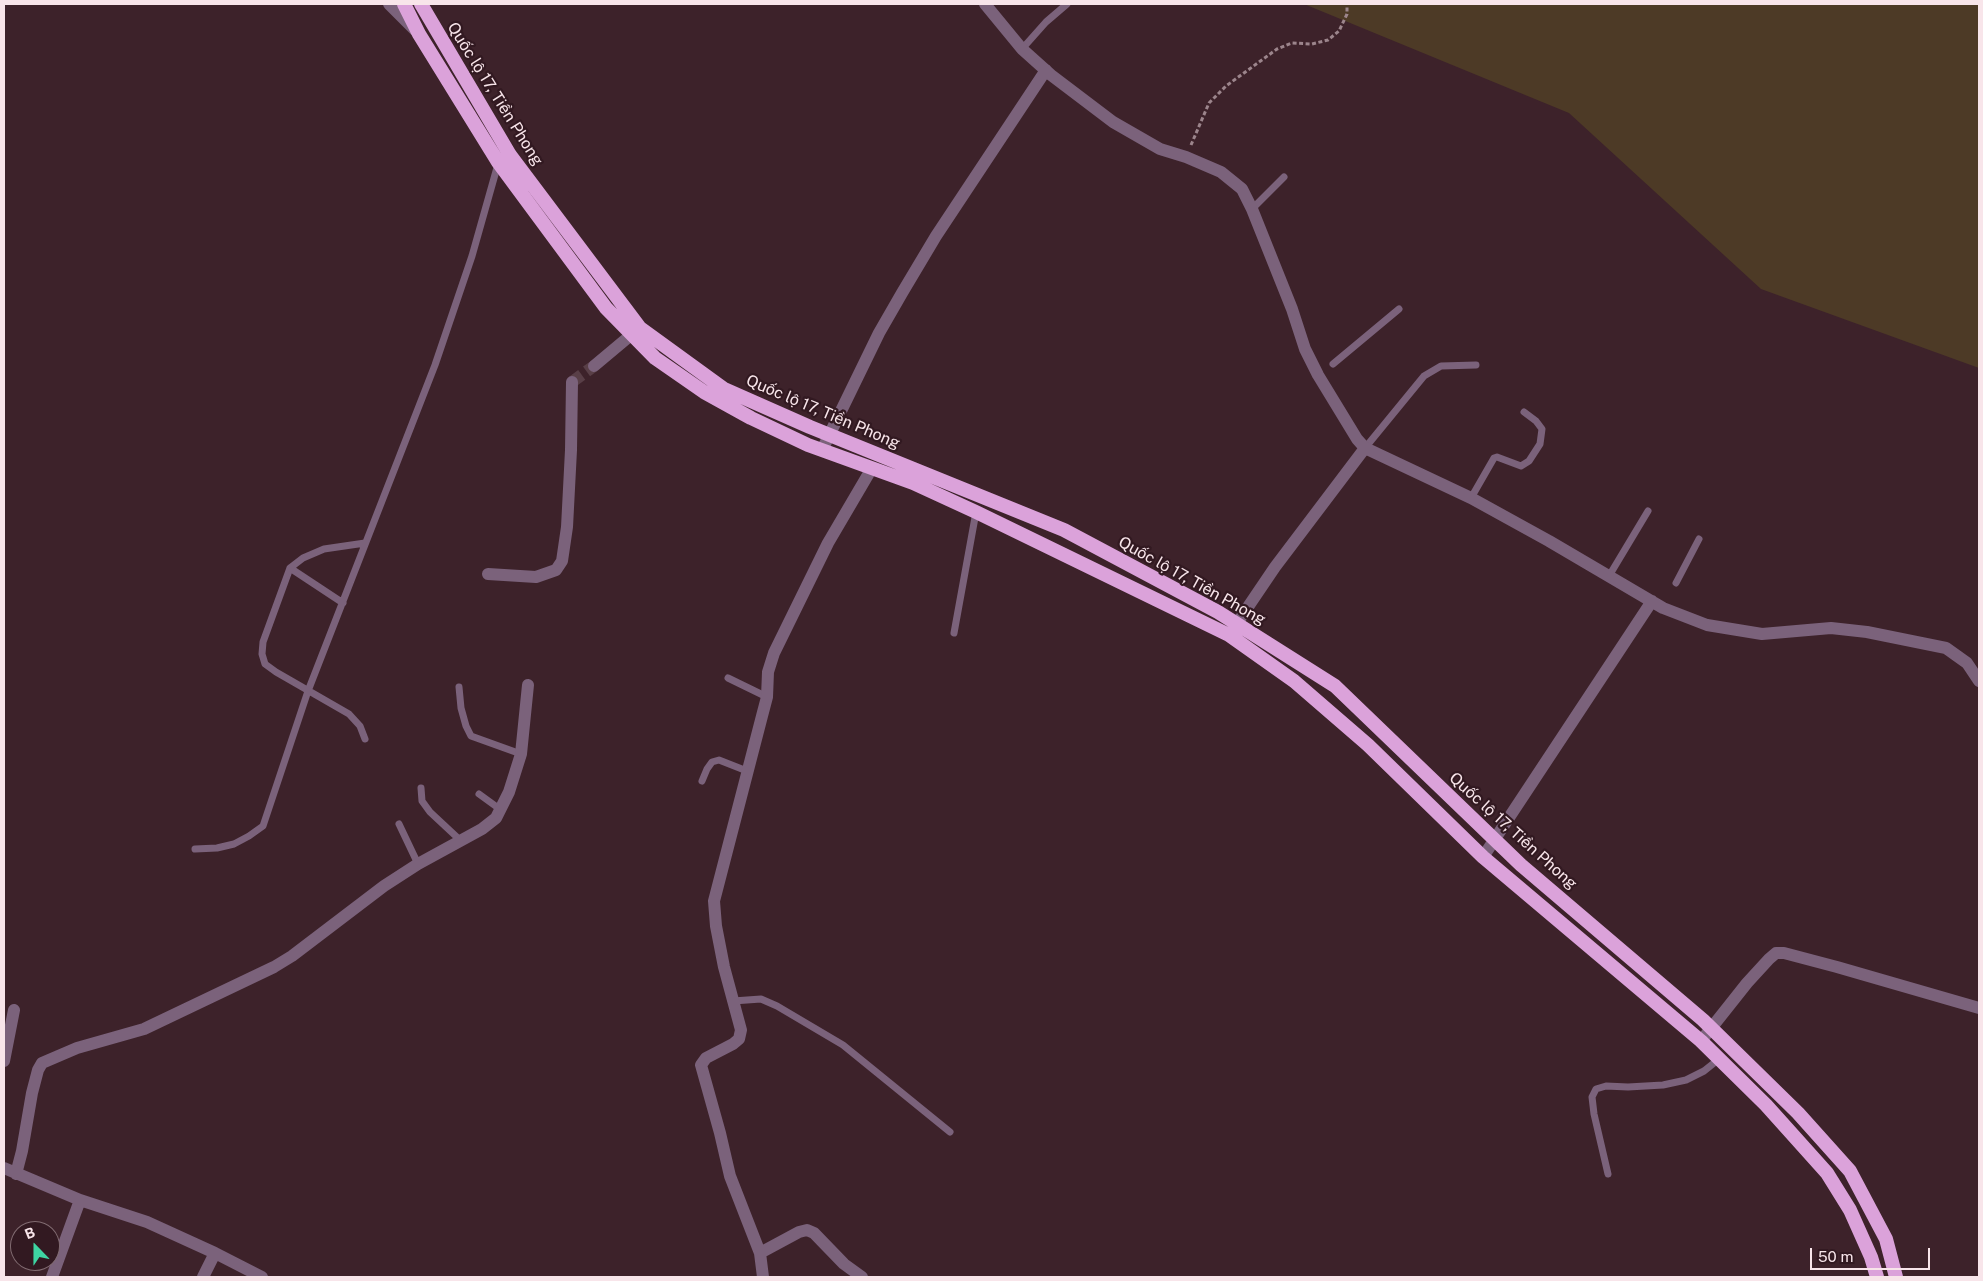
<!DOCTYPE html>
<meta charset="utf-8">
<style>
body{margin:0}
#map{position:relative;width:1983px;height:1281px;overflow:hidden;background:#3d222a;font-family:"Public Sans",sans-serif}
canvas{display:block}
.frame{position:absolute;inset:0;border:5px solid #f8e5ea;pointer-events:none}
.north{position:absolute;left:10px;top:1221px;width:50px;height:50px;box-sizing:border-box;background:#321921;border:1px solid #816b71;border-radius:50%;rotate:338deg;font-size:14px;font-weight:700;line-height:20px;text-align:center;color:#f8e5ea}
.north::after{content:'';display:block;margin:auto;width:18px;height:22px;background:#3ed4a2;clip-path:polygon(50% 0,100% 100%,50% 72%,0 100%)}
.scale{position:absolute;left:1810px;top:1248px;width:120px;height:22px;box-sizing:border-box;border:2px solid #f8e5ea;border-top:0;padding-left:6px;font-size:15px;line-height:18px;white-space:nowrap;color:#f8e5ea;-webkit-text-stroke:4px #321921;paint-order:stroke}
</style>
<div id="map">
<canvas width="1983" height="1281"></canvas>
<div class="frame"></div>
<div class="north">B</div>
<div class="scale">50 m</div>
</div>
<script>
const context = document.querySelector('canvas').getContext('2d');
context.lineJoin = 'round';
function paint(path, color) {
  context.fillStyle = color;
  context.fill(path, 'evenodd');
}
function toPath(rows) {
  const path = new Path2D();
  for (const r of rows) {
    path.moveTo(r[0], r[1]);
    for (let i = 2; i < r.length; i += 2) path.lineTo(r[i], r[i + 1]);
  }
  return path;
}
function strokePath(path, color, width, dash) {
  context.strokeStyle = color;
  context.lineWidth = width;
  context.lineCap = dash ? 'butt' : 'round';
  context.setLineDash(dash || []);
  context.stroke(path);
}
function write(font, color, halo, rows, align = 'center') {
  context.font = font + ' "Public Sans",sans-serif';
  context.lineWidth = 4.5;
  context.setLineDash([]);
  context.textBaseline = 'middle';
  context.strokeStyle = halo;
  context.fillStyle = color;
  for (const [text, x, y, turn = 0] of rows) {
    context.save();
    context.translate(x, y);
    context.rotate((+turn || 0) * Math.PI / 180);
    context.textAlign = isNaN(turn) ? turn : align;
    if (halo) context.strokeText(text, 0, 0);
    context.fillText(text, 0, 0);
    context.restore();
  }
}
const green = toPath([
 [1304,4,1979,4,1979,368,1761,289,1569,113]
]);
const minorTunnel = toPath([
 [572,382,594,366]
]);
const path = toPath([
 [1191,145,1209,103,1226,86,1277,49,1292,43,1312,44,1328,40,1339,31,1347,14,1347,4]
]);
const service = toPath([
 [1022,49,1046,22,1067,4],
 [1252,209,1284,177],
 [1333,364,1399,309],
 [1365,448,1424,376,1441,366,1476,365],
 [1471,498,1494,458,1497,457,1521,466,1529,461,1540,444,1542,429,1536,421,1524,412],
 [365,543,324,549,303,558,290,568,263,642,262,654,265,664,276,672,349,714,360,726,365,739],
 [290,568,343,603],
 [1609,576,1648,511],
 [1676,583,1699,539],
 [954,633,976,512],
 [728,678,767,697],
 [459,687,461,708,466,726,471,736,521,754],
 [702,781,707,769,712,762,719,760,747,771],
 [421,788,422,801,430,812,460,840],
 [479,794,501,810],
 [399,824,418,864],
 [195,849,217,848,234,844,249,836,263,826,308,691,435,365,472,256,498,164],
 [733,1001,761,999,777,1006,843,1045,950,1132],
 [1608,1174,1594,1114,1592,1097,1596,1089,1606,1086,1628,1087,1663,1085,1686,1080,1704,1071,1719,1059]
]);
const minor = toPath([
 [389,4,415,30],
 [985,4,1022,49,1051,75,1113,122,1160,149,1186,157,1221,172,1242,189,1252,209,1292,309,1305,349,1318,375,1357,439,1365,448,1471,498,1549,541,1663,608,1707,625,1762,634,1831,628,1867,632,1946,648,1967,663,1979,681],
 [594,366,631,335],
 [822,450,879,333,902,293,936,236,1046,70],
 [488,574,536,577,556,570,562,561,567,527,571,450,572,382],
 [1231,632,1275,567,1365,448],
 [1483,857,1652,601],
 [1701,1041,1747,983,1769,959,1776,953,1784,953,1837,967,1979,1008],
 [4,1061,14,1010],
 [4,1168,80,1200,147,1222,215,1253,262,1277],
 [16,1174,22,1151,32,1093,38,1070,42,1063,77,1048,144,1029,274,967,292,956,384,886,418,864,482,829,496,818,509,792,521,754,528,685],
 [760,1253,799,1232,807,1230,814,1233,844,1264,862,1277],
 [52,1277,80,1200],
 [203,1277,215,1253],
 [763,1277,760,1253,730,1176,720,1133,701,1065,706,1058,733,1044,739,1039,741,1030,724,967,716,926,714,901,762,716,767,697,768,672,774,653,828,543,872,468]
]);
const trunk = toPath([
 [404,4,419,34,498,162,606,308,655,358,704,392,751,418,808,445,913,483,976,512,1229,635,1294,681,1368,745,1483,857,1701,1041,1766,1105,1827,1173,1850,1210,1871,1257,1877,1277],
 [421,4,510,155,640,328,724,389,810,427,1064,530,1218,612,1335,686,1521,865,1703,1020,1798,1113,1850,1171,1886,1239,1896,1277]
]);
const streetNames = [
 ["Quốc lộ 17, Tiền Phong",495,94,58],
 ["Quốc lộ 17, Tiền Phong",823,412,23],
 ["Quốc lộ 17, Tiền Phong",1192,581,29],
 ["Quốc lộ 17, Tiền Phong",1513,831,42]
];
paint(green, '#4d3a26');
strokePath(minorTunnel, '#593f47', 12, [12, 6]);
strokePath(path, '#9c858c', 3, [4, 2.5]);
strokePath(service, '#7b627b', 7);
strokePath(minor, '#7b627b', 12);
strokePath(trunk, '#dba2da', 14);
write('16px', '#f8e5ea', '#321921', streetNames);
</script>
